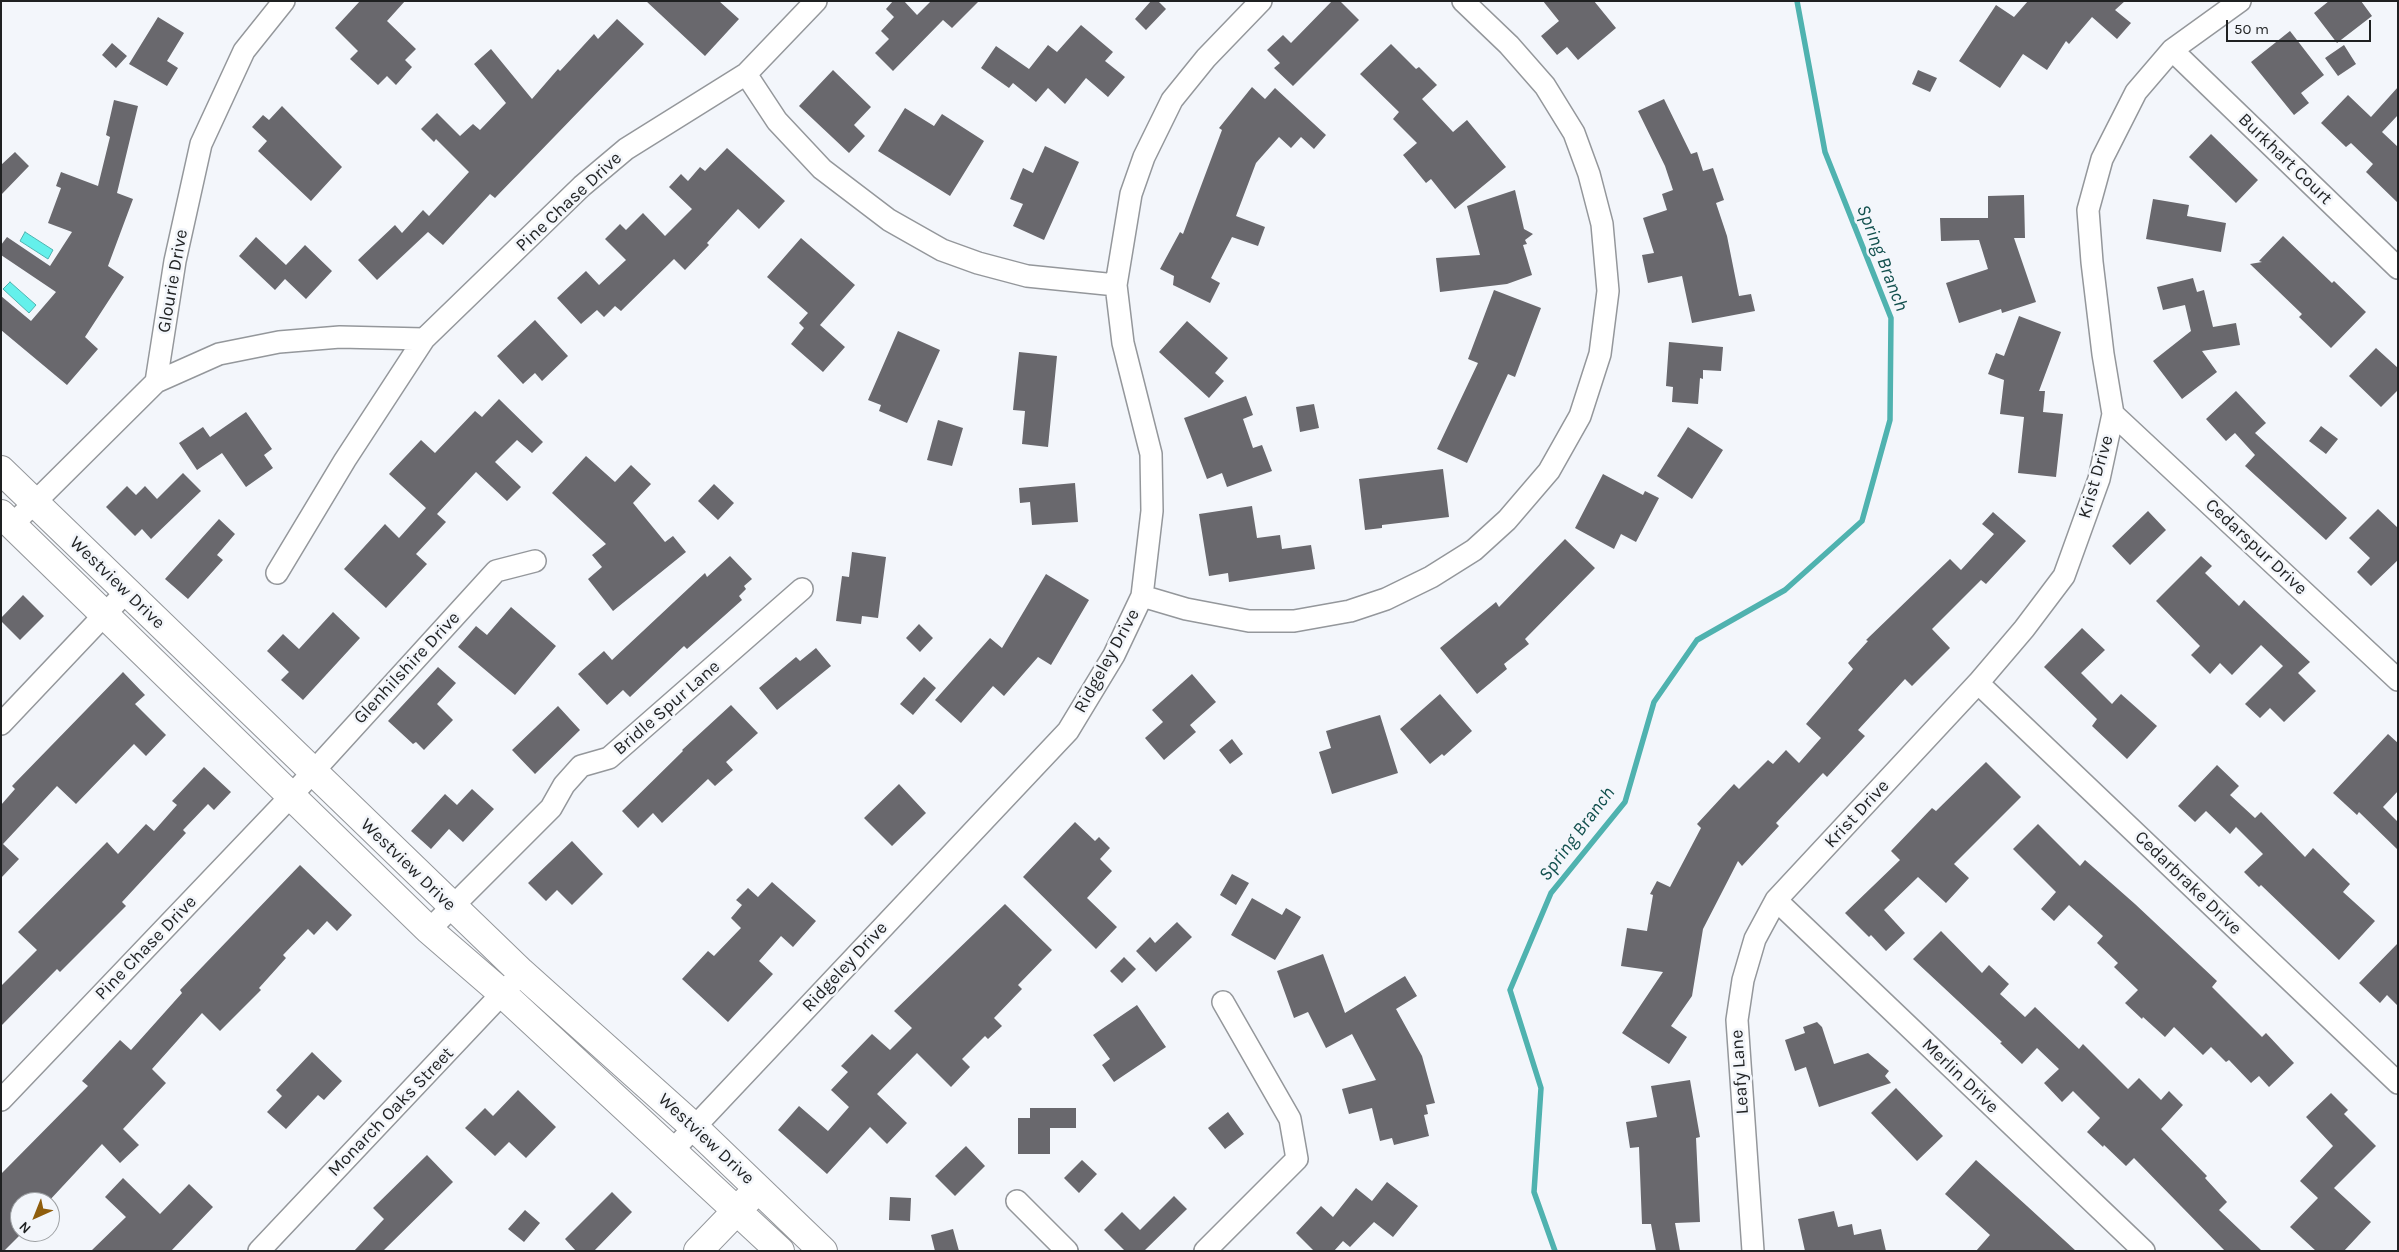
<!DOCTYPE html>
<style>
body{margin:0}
#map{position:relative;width:2399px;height:1252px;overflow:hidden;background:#f3f6fb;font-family:Karla,sans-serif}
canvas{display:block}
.frame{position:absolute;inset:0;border:2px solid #1f2122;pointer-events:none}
.north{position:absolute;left:10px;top:1192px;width:50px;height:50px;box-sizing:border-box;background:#f3f6fb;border:1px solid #9ea1a4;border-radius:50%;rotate:224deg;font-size:14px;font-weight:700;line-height:20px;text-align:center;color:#1f2122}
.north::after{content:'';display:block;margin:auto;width:18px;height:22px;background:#8f5d0c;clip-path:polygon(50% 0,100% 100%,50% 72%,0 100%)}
.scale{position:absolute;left:2226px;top:20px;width:145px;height:22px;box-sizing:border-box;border:2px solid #1f2122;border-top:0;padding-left:6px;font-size:15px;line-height:18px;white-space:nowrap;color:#1f2122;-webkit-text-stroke:4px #f3f6fb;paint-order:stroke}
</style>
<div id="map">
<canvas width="2399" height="1252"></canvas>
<div class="frame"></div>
<div class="north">N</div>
<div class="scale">50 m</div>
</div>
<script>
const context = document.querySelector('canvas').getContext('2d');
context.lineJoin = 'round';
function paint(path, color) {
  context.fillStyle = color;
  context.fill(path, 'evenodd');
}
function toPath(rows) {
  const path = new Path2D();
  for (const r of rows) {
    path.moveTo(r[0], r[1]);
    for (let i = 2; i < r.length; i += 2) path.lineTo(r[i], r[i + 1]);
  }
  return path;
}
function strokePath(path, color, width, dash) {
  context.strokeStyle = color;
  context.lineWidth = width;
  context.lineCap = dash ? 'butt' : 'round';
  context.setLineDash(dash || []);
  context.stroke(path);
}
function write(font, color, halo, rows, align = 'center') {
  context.font = font + ' Karla,sans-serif';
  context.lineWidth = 5;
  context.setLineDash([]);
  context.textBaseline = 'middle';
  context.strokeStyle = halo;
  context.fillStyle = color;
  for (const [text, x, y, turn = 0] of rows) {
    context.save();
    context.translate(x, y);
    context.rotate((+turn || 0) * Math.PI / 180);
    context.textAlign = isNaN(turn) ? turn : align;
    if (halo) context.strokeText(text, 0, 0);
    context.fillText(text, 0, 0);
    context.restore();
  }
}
const water = toPath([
 [25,232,53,250,48,259,20,241,25,232],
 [10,282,36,305,29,313,3,289,10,282]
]);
const stream = toPath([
 [1555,1251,1534,1192,1541,1088,1510,990,1551,893,1625,802,1654,702,1697,640,1785,590,1862,521,1890,420,1891,318,1825,152,1797,1]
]);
const building = toPath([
 [360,1,405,1,387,21,416,49,405,60,412,67,396,85,387,76,378,85,350,59,358,51,335,28],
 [646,1,719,1,739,19,705,56],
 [893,1,904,1,917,15,931,1,979,1,952,28,943,20,893,71,875,53,889,39,881,31,894,17,886,9],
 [1151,1,1158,1,1166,9,1146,30,1135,19],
 [1332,1,1340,1,1359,20,1293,86,1274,68,1280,63,1267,50,1283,35,1291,43],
 [1543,1,1594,1,1616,28,1578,60,1567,47,1557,55,1541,36,1559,21],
 [2028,1,2125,1,2115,10,2131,23,2117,39,2092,17,2069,44,2066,41,2047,70,2023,54,2000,88,1959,61,1996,5,2014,17],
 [2329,1,2361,1,2372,16,2337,43,2314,13],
 [158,17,184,33,167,61,178,68,167,86,129,64],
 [617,19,644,44,495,198,490,194,443,245,428,232,377,280,358,260,395,225,402,233,423,210,429,216,469,172,436,139,434,142,421,129,437,113,460,136,473,124,480,130,506,103,474,64,491,49,532,99,558,69,560,71,594,34,598,39],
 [1081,25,1113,52,1105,61,1125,77,1108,97,1086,78,1065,104,1048,88,1036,102,1013,83,1009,88,981,68,996,46,1029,69,1048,45,1057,52],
 [2290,31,2324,75,2301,93,2309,103,2294,115,2251,62],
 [112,43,127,56,116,68,102,55],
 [1391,44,1416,69,1419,67,1437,85,1422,99,1453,132,1467,120,1506,167,1455,209,1431,179,1426,183,1403,155,1417,143,1393,119,1399,112,1360,74],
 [2344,45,2356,64,2338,76,2325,58],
 [833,70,871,107,854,125,865,136,849,153,799,106],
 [1918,70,1937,78,1930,92,1912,84],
 [1252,87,1265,99,1275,88,1326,135,1314,149,1301,137,1291,148,1279,137,1256,163,1236,216,1265,227,1258,246,1232,237,1211,278,1220,283,1210,303,1173,285,1174,276,1160,269,1180,232,1183,234,1222,130,1219,128],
 [2398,87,2398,115,2382,132,2398,147,2398,203,2366,172,2373,164,2351,143,2346,147,2321,123,2348,95,2371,117],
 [1664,99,1691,154,1697,152,1703,171,1713,168,1724,200,1716,203,1727,236,1739,296,1751,294,1755,311,1692,323,1682,276,1648,283,1642,255,1654,253,1643,218,1667,210,1662,194,1673,190,1665,166,1638,111],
 [114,100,138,106,117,193,133,199,108,266,124,277,85,337,98,349,67,385,1,330,1,296,31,321,56,292,1,255,1,245,7,237,50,266,72,232,48,223,61,188,56,186,61,172,98,186,110,137,106,135],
 [282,106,342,167,311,201,258,151,267,141,252,127,263,115,269,120],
 [905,108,934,126,942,114,984,141,950,196,878,151],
 [2211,134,2258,180,2236,203,2189,157],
 [1045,146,1079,162,1044,240,1013,226,1023,204,1010,199,1023,168,1033,173],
 [727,148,785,201,759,229,738,209,707,243,709,245,685,270,674,259,621,311,615,306,604,317,597,310,581,324,557,298,586,271,599,285,626,260,605,239,620,224,626,230,643,213,665,236,692,209,669,187,681,174,688,181,700,167,705,171],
 [15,152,29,166,1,195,1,165],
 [1515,190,1524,229,1533,234,1525,240,1527,244,1523,245,1532,275,1507,284,1440,292,1436,258,1480,255,1467,206],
 [2024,195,2025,238,2014,238,2036,302,2002,313,2001,309,1959,323,1946,283,1988,269,1979,240,1941,241,1940,218,1988,218,1988,196],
 [2153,199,2189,205,2187,216,2226,223,2221,252,2146,239],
 [2283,236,2332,283,2334,281,2366,312,2331,348,2299,317,2302,314,2250,264,2262,262,2259,261],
 [256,237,286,265,305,245,332,271,306,299,285,279,275,290,239,256],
 [801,238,855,285,820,325,845,347,823,372,791,344,804,328,799,323,808,313,767,277],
 [2193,278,2197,292,2204,290,2213,327,2236,323,2240,345,2202,351,2217,372,2182,399,2153,361,2191,331,2185,305,2163,310,2157,287],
 [1494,290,1541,308,1515,377,1508,374,1467,463,1437,449,1478,363,1468,359],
 [2019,316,2061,332,2039,391,2045,391,2043,412,2063,414,2056,477,2018,473,2024,417,2000,414,2004,380,1988,374,1996,353,2004,356],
 [535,320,568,356,542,381,535,373,523,384,497,356],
 [1187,321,1228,358,1215,373,1224,381,1209,398,1159,352],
 [898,331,940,350,907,423,879,411,881,405,868,400],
 [1669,342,1723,347,1721,371,1703,370,1703,379,1700,378,1698,404,1672,402,1673,387,1666,386],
 [2376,348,2398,368,2398,390,2381,407,2349,376],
 [1019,352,1057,356,1048,447,1022,444,1025,411,1013,410],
 [2236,391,2266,423,2255,433,2347,518,2326,540,2245,466,2255,455,2235,433,2226,441,2206,419],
 [1246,396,1253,415,1243,419,1253,448,1262,445,1272,471,1227,487,1222,473,1207,479,1184,418],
 [499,399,543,442,532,453,517,440,495,462,521,487,507,501,476,472,437,514,446,522,416,554,427,564,386,608,344,569,385,524,399,538,426,508,389,474,421,440,435,453,475,411,482,417],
 [1314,404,1319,428,1300,432,1296,407],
 [246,412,272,449,264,455,273,468,246,487,222,453,197,470,179,443,203,427,210,437],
 [938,420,963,428,952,466,927,460],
 [2321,426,2338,439,2326,454,2309,441],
 [1688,427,1723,450,1692,499,1657,476],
 [586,456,615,482,631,465,651,484,633,503,665,542,673,536,686,552,613,611,588,579,602,567,592,555,606,544,552,493],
 [1443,469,1449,517,1382,525,1382,528,1365,530,1359,479],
 [183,473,201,491,151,539,142,529,135,536,106,507,127,486,136,495,145,486,157,499],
 [1603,474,1643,495,1645,491,1659,498,1636,542,1621,534,1614,549,1575,528],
 [1075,483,1078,522,1032,525,1030,502,1020,503,1019,488],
 [714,484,734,503,718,520,698,501],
 [1252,506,1257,538,1280,535,1282,549,1311,545,1315,569,1229,582,1228,573,1209,576,1199,514],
 [2378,509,2398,528,2398,560,2371,586,2357,572,2370,558,2349,538],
 [2148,511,2166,530,2130,565,2112,546],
 [1993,512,2026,541,1986,584,1981,580,1932,629,1950,648,1912,686,1905,679,1858,730,1865,736,1827,777,1823,773,1776,823,1779,826,1742,866,1738,861,1703,929,1692,996,1671,1026,1687,1037,1669,1064,1622,1033,1663,972,1621,966,1627,928,1647,931,1653,895,1650,894,1657,881,1670,887,1701,828,1697,824,1734,784,1739,789,1768,760,1773,764,1786,750,1799,763,1821,738,1806,724,1853,669,1848,663,1868,641,1866,640,1950,559,1961,570,1994,534,1982,524],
 [219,519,235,534,217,555,223,560,188,599,165,579],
 [1565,539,1595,568,1525,639,1529,644,1504,664,1507,669,1477,694,1440,648,1496,602,1499,607],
 [852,552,886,557,878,618,862,616,861,624,836,621,842,576,849,577],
 [730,556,752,579,744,586,746,589,739,596,742,600,687,649,684,646,630,697,623,690,607,705,578,674,604,651,612,660,705,573,707,577],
 [2201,556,2212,566,2205,573,2239,606,2244,600,2310,662,2298,673,2316,691,2284,722,2270,708,2260,718,2245,704,2283,666,2261,645,2232,675,2220,663,2210,674,2191,655,2200,646,2156,601],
 [1046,574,1089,600,1051,665,1038,657,1004,696,993,686,961,723,935,700,990,638,1002,648],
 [23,595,44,616,20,640,1,621,1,618],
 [511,607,556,646,515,695,458,647,476,626,487,635],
 [333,612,360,638,303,700,281,680,289,672,267,651,283,634,299,649],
 [919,624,933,638,920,652,906,638],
 [2082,628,2105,650,2081,673,2112,704,2121,694,2157,726,2127,759,2092,726,2097,719,2044,667],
 [816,648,831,666,777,710,759,688,796,657,800,661],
 [438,667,456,683,437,704,453,720,424,750,416,742,413,744,388,721],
 [123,672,145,695,135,704,166,735,146,756,134,744,76,804,57,786,3,844,19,859,1,878,1,805,15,789,12,786],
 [1192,674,1216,702,1190,725,1196,732,1164,760,1145,738,1163,722,1152,710],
 [924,677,936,688,913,715,900,704],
 [1440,694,1472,731,1444,756,1442,754,1430,764,1400,729],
 [731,705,758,733,726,762,733,770,715,786,708,779,662,823,653,813,638,828,622,811,683,751,682,750],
 [558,706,580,730,535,774,512,750],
 [1380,715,1398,773,1332,794,1319,752,1331,748,1326,731],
 [2388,734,2398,743,2398,791,2383,807,2398,822,2398,850,2359,812,2357,815,2333,793],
 [1232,739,1243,754,1230,764,1219,750],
 [1986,762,2021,797,1954,864,1969,878,1946,903,1918,877,1884,910,1905,933,1886,951,1871,935,1869,937,1845,913,1900,860,1891,851,1932,808,1936,811],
 [2217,765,2239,786,2230,795,2255,818,2261,812,2305,857,2313,848,2350,884,2343,892,2375,921,2339,960,2261,885,2259,887,2244,872,2263,854,2236,827,2230,834,2206,811,2195,822,2178,806],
 [204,767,231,792,214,810,208,804,183,830,186,833,122,902,126,906,60,972,57,969,1,1026,1,986,37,950,18,932,107,842,118,854,146,824,154,831,177,805,172,801],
 [899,784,926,813,892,846,864,818],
 [472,789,494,809,463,842,449,829,431,849,411,831,445,794,457,805],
 [1075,822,1095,841,1099,837,1110,848,1100,859,1112,871,1087,898,1117,927,1096,949,1023,877],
 [2038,824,2080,866,2085,860,2135,904,2217,981,2212,987,2262,1037,2266,1033,2294,1063,2269,1087,2259,1076,2251,1083,2229,1060,2226,1062,2211,1047,2203,1055,2174,1027,2165,1037,2143,1017,2142,1019,2125,1003,2138,990,2114,967,2118,963,2097,943,2103,936,2069,905,2054,921,2041,909,2056,892,2013,849],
 [572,841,603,874,572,905,557,890,546,901,528,883],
 [300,865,352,915,337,931,327,921,314,935,308,929,283,955,286,958,259,988,261,990,220,1031,202,1013,152,1069,166,1083,123,1129,139,1145,120,1163,102,1144,48,1202,20,1202,20,1235,4,1251,1,1251,1,1174,88,1086,82,1081,120,1040,131,1050,182,993,180,990],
 [1232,874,1249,883,1236,905,1220,895],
 [772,882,816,921,793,947,781,936,759,961,773,974,728,1022,682,979,708,951,714,956,741,928,731,918,742,905,736,900,748,888,758,897],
 [1252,898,1282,915,1286,908,1301,917,1275,960,1231,935],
 [1005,904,1052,950,1018,985,1022,989,994,1018,1002,1026,988,1039,985,1036,962,1059,970,1067,951,1087,917,1053,877,1094,907,1123,887,1144,870,1127,827,1174,778,1130,799,1106,828,1131,849,1107,831,1090,848,1072,841,1066,872,1034,890,1050,912,1028,894,1011],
 [1177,922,1192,937,1156,972,1136,951,1150,937,1155,943],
 [1941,931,1982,973,1989,965,2009,984,2000,994,2025,1017,2035,1007,2079,1049,2083,1044,2128,1089,2139,1078,2161,1100,2169,1091,2183,1105,2161,1129,2207,1176,2205,1178,2227,1202,2219,1210,2262,1251,2225,1251,2134,1158,2126,1166,2104,1145,2103,1147,2087,1132,2100,1118,2073,1091,2062,1102,2044,1083,2059,1069,2037,1048,2022,1064,2000,1043,2002,1042,1913,959],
 [2398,943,2398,1006,2387,995,2380,1003,2359,983],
 [1323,954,1345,1013,1405,976,1417,996,1396,1009,1422,1056,1435,1103,1426,1105,1428,1114,1424,1115,1429,1136,1394,1145,1392,1138,1380,1141,1372,1108,1349,1114,1342,1089,1376,1080,1352,1034,1326,1048,1308,1012,1294,1018,1277,971],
 [1124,957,1136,969,1122,983,1110,971],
 [1137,1005,1166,1047,1114,1082,1102,1065,1110,1059,1093,1035],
 [1817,1022,1822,1027,1834,1064,1868,1053,1889,1071,1885,1076,1891,1083,1819,1107,1806,1067,1795,1071,1785,1040,1805,1033,1803,1027],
 [312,1052,342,1081,324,1100,318,1095,286,1129,267,1112,282,1096,276,1090],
 [1690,1080,1700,1137,1696,1138,1700,1222,1675,1223,1680,1251,1656,1251,1651,1224,1642,1224,1639,1147,1630,1148,1626,1122,1657,1117,1651,1086],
 [1896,1088,1943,1136,1917,1161,1871,1113],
 [518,1090,556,1127,526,1158,509,1142,495,1156,465,1128,485,1108,493,1116],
 [2331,1093,2348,1110,2344,1114,2376,1146,2334,1188,2371,1222,2344,1251,2316,1251,2290,1227,2318,1198,2300,1181,2333,1146,2306,1117],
 [1030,1108,1076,1108,1076,1128,1050,1128,1050,1154,1018,1154,1018,1118,1030,1118],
 [1228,1112,1244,1134,1225,1149,1208,1128],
 [966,1146,985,1166,955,1196,935,1176],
 [427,1155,453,1182,383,1251,354,1251,384,1219,373,1208],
 [1082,1160,1097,1174,1079,1193,1064,1178],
 [1976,1160,2027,1206,2076,1251,1976,1251,1990,1235,1945,1194],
 [123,1178,160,1214,189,1184,213,1207,171,1251,91,1251,126,1217,105,1197],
 [1387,1182,1418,1206,1393,1237,1374,1222,1350,1247,1343,1241,1334,1251,1314,1251,1296,1233,1321,1206,1333,1217,1356,1188,1372,1201],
 [612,1192,632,1212,594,1251,576,1251,565,1239],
 [1174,1196,1187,1209,1144,1251,1125,1251,1104,1230,1122,1212,1140,1230],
 [890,1197,911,1198,910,1221,889,1220],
 [525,1210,540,1223,524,1242,508,1229],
 [1834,1211,1838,1227,1852,1224,1854,1235,1881,1229,1886,1251,1805,1251,1798,1219],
 [953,1229,959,1251,935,1251,931,1235]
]);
const street = toPath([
 [2172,50,2398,268],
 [746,74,777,121,822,169,889,220,942,250,978,263,1027,276,1116,285],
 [156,382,219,354,279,342,340,337,424,339],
 [2113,414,2398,680],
 [12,525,156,382,175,261,201,144,244,51,284,1],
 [277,573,345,460,424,339,582,186,626,149,746,74,816,1],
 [1142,596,1186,609,1249,621,1294,621,1350,611,1386,599,1431,577,1474,550,1507,520,1549,471,1580,416,1600,354,1608,291,1602,224,1589,174,1574,133,1545,86,1509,45,1463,1],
 [1978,683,2398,1083],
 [1,724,126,592],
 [1776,900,2144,1251],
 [429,930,551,808,564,785,581,766,609,758,802,589],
 [1,1100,291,796,496,571,535,561],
 [672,1151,1068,731,1114,655,1142,596,1152,511,1151,454,1123,343,1116,285,1131,194,1144,157,1172,100,1206,58,1261,1],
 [1017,1201,1067,1251],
 [259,1251,513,982],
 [1205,1251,1297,1159,1290,1119,1223,1002],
 [1753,1251,1737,1020,1743,980,1755,939,1776,900,1978,683,2024,629,2064,576,2099,479,2113,414,2103,354,2092,262,2088,210,2102,159,2136,92,2172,50,2240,1]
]);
const secondary = toPath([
 [1,470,521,972,694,1127,823,1251],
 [1,514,429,930,503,994,780,1251],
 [698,1251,749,1198]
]);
const streetNames = [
 ["Burkhart Court",2285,159,44],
 ["Pine Chase Drive",569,202,-43],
 ["Glourie Drive",173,281,-80],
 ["Krist Drive",2096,477,-74],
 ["Cedarspur Drive",2256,547,43],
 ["Westview Drive",117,583,44],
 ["Ridgeley Drive",1107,661,-61],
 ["Glenhilshire Drive",407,668,-47],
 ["Bridle Spur Lane",667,708,-41],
 ["Krist Drive",1857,814,-47],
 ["Westview Drive",408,865,44],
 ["Cedarbrake Drive",2188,883,44],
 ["Pine Chase Drive",146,948,-46],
 ["Ridgeley Drive",845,967,-47],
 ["Leafy Lane",1740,1072,-94],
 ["Merlin Drive",1960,1076,44],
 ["Monarch Oaks Street",391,1112,-46],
 ["Westview Drive",706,1139,43]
];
const waterNames = [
 ["Spring Branch",1882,258,69],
 ["Spring Branch",1577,834,-53]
];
paint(water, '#64f0eb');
strokePath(water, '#4fb2af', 1);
strokePath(stream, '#4fb2af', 5.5);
paint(building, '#69686d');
strokePath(street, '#94979b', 24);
strokePath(secondary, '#94979b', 30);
strokePath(street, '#fff', 21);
strokePath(secondary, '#fff', 28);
write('18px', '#1f2122', '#f3f6fb', streetNames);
write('italic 19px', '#12504e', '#f3f6fb', waterNames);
</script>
